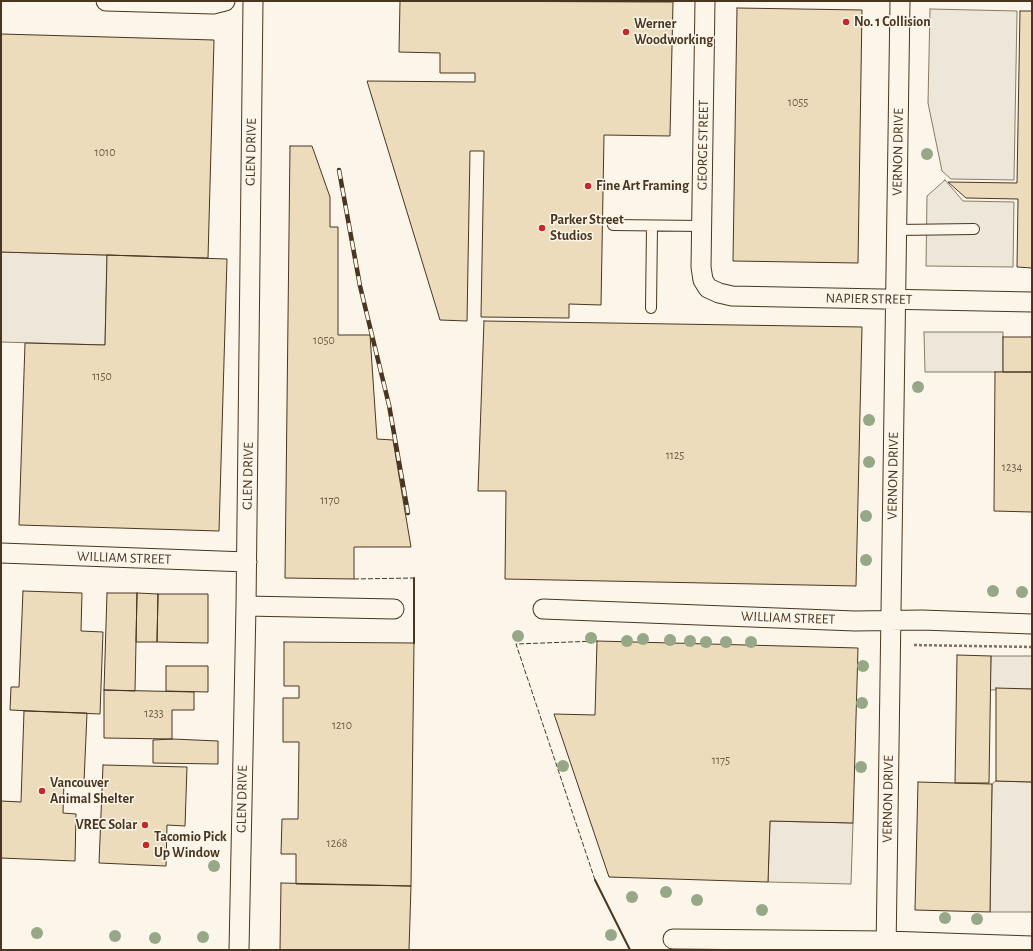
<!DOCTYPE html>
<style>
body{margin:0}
#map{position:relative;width:1033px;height:951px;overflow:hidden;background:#fbf6e9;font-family:"Alegreya Sans",sans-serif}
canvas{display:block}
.frame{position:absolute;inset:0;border:2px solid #4a3520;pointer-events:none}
</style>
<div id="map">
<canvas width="1033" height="951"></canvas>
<div class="frame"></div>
</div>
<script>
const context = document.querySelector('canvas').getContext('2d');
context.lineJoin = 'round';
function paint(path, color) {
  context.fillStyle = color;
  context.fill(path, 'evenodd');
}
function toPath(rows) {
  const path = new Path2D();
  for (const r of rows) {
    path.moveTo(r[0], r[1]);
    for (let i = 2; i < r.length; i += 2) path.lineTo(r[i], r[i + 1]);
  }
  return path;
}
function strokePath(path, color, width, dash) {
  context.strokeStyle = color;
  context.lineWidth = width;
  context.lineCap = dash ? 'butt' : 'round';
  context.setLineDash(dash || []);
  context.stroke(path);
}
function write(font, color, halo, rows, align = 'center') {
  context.font = font + ' "Alegreya Sans",sans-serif';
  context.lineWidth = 3;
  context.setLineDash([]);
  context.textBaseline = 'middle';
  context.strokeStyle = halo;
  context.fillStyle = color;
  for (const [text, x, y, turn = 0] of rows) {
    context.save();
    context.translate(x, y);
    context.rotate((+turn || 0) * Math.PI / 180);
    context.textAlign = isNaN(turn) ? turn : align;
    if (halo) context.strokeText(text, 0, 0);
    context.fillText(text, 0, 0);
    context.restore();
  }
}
const parking = toPath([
 [930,9,1017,11,1014,180,951,179,942,171,928,103,930,9],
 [945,180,963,201,1014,202,1013,267,926,266,927,196,945,180],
 [1,252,107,255,105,345,1,342,1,252],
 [924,332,1003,332,1003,372,925,372,924,332],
 [991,656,1032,656,1032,689,990,690,991,656],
 [996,781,1032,782,1032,912,990,912,992,784,996,781],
 [770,821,853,823,851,884,768,882,770,821]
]);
const building = toPath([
 [400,1,673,2,670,136,604,135,601,305,569,304,569,318,481,317,484,151,470,151,467,321,440,320,367,81,475,82,475,73,440,73,440,53,399,52,400,1],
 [737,8,862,10,858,263,733,261,737,8],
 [1020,11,1032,11,1032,268,1017,267,1018,199,966,198,948,182,1017,183,1020,11],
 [1,34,214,40,208,258,1,252,1,34],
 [290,146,312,146,330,197,330,227,338,227,338,335,370,335,377,439,393,440,411,547,354,547,354,579,285,578,290,146],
 [107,255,227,259,219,531,19,525,25,343,105,345,107,255],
 [484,321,862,327,856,586,505,579,506,491,478,491,484,321],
 [1003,337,1032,337,1032,372,1003,372,1003,337],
 [995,372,1032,372,1032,512,994,511,995,372],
 [23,591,82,593,81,631,103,632,100,714,10,710,11,687,19,687,23,591],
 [107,593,137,593,135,691,104,690,107,593],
 [137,593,158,594,157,642,136,642,137,593],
 [158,594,208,594,208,643,157,642,158,594],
 [597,641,858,648,853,823,770,821,768,882,609,877,554,714,595,715,597,641],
 [284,642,414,643,411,886,296,884,296,854,281,854,282,819,298,819,299,742,283,742,283,698,299,698,299,686,284,686,284,642],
 [957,655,991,656,989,783,955,783,957,655],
 [166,666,208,666,208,692,166,691,166,666],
 [996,688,1032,689,1032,782,996,781,996,688],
 [104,690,194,692,194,710,172,710,172,739,104,738,104,690],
 [24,711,87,713,84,782,64,781,63,813,76,814,75,861,1,858,1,801,21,802,24,711],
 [172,739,218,741,218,764,153,763,153,740,172,739],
 [103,765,187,767,185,826,167,825,166,866,99,863,103,765],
 [918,782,992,784,990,912,915,910,918,782],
 [281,883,411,886,409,950,280,950,281,883]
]);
const path = toPath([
 [914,645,1032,647]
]);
const lane = toPath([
 [613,225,701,226],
 [897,230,974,229],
 [651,308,652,226]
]);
const street = toPath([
 [106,1,213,4,225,1],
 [705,1,701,267,703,280,708,288,719,293,732,296,1032,302],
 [1,553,247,562],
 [246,606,394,609],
 [543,609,855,621,922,620,1032,624],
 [673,939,886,941,1032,946],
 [239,950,246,606,253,1],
 [886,950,900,1]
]);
const rail = toPath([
 [339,170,360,286,389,405,408,513]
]);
const fence = toPath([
 [354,579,414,578],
 [595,880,516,644,597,641]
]);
const wall = toPath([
 [414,578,414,643],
 [595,880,630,950]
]);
const trees = [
 [927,154],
 [918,387],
 [869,420],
 [869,462],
 [866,516],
 [866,560],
 [993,591],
 [1022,592],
 [518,636],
 [591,638],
 [643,639],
 [670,640],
 [627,641],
 [690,641],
 [706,642],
 [726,642],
 [751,642],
 [863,666],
 [862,703],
 [563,766],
 [861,767],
 [214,866],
 [666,892],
 [632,897],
 [697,900],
 [762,910],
 [945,918],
 [977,919],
 [37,933],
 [611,935],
 [115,936],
 [203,937],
 [155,938]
];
const markers = [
 [846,22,4,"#c62828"],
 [626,32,4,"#c62828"],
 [588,186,4,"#c62828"],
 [542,228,4,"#c62828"],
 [42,791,4,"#c62828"],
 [145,825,4,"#c62828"],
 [146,845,4,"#c62828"]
];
const numberNames = [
 ["1055",798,102],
 ["1010",105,152],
 ["1050",324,340],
 ["1150",102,376],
 ["1125",675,455],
 ["1234",1012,467],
 ["1170",330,500],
 ["1233",154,713],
 ["1210",342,725],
 ["1175",721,760],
 ["1268",337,843]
];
const poiNames = [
 ["No. 1 Collision",854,22],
 ["Werner",634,24],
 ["Woodworking",634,40],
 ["Fine Art Framing",596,186],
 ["Parker Street",550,220],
 ["Studios",550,236],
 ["Vancouver",50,783],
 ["Animal Shelter",50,799],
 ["VREC Solar",137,825,"right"],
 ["Tacomio Pick",154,837],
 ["Up Window",154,853]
];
const streetNames = [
 ["GEORGE STREET",703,145,-89],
 ["GLEN DRIVE",251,152,-89],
 ["VERNON DRIVE",898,152,-89],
 ["NAPIER STREET",869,299,1],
 ["GLEN DRIVE",248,476,-89],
 ["VERNON DRIVE",893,476,-89],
 ["WILLIAM STREET",124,558,2],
 ["WILLIAM STREET",788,618,2],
 ["GLEN DRIVE",242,799,-89],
 ["VERNON DRIVE",888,799,-89]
];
paint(parking, '#ede7d9');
strokePath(parking, '#887966', 1);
paint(building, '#ecdcbc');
strokePath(building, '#4a3520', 1);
strokePath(lane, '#4a3520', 12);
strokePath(street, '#4a3520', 21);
strokePath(path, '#7f6f5c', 2.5, [3, 2]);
strokePath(lane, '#fbf6e9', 10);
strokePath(street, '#fbf6e9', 19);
strokePath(rail, '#4a3520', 4.5);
strokePath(rail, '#fbf6e9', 3, [9]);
strokePath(fence, '#4a3520', 1, [5, 2]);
strokePath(wall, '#4a3520', 2);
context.fillStyle = '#96a887';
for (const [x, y] of trees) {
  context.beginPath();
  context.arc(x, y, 6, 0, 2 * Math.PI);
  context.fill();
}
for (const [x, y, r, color] of markers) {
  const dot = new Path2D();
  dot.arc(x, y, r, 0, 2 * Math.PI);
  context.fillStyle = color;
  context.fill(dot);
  strokePath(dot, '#fbf6e9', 1.5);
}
write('12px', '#725f47', null, numberNames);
write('bold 14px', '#4a3520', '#fbf6e9', poiNames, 'left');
write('14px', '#4a3520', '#fbf6e9', streetNames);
</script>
